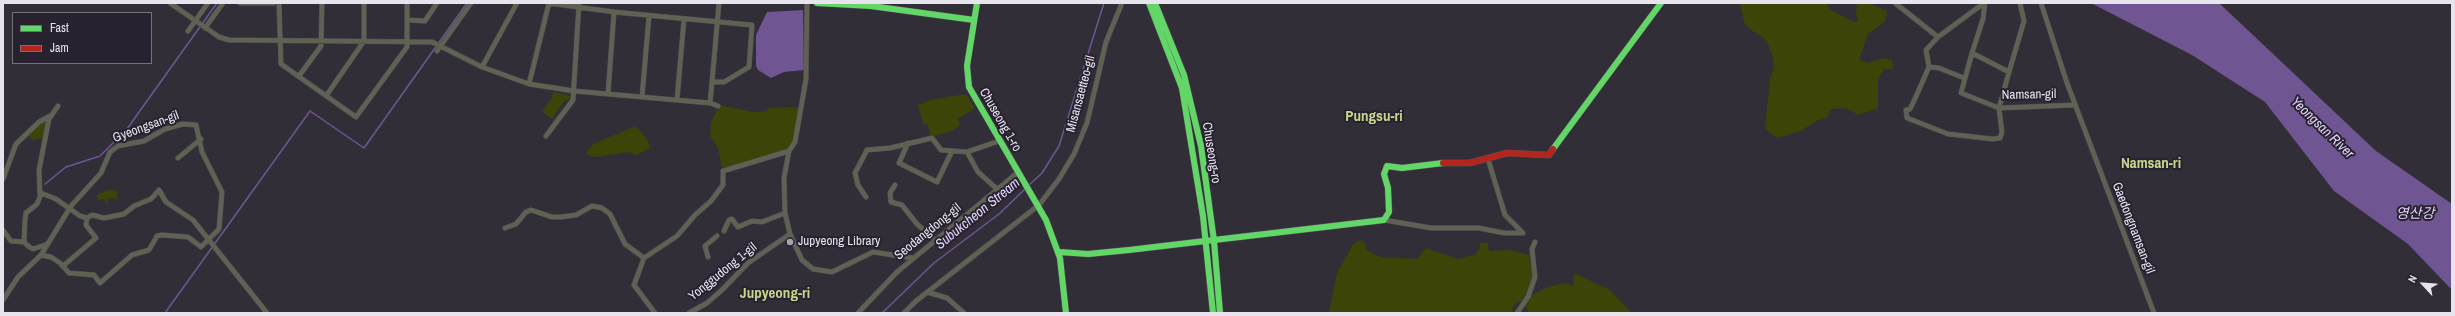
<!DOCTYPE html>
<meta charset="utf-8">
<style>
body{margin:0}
#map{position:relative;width:2455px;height:316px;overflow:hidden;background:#322e38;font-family:"Archivo Narrow",sans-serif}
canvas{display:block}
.frame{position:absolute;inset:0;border:4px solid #e8e4ee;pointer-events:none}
.legend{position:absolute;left:12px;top:12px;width:140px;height:52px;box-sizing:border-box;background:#282230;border:1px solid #75707c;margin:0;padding:5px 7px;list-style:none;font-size:12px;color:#e8e4ee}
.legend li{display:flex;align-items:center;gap:8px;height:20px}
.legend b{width:20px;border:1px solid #75707c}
.north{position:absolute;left:2403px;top:264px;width:40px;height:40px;-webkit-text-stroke:3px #282230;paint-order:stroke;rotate:296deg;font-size:11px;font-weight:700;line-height:16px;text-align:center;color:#e8e4ee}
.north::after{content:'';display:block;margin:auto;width:14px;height:18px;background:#e8e4ee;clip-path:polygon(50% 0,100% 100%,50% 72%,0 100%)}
</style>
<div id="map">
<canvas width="2455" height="316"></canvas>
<div class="frame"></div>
<ul class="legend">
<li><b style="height:5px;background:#63d668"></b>Fast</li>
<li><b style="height:5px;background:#b3261e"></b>Jam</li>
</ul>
<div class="north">N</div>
</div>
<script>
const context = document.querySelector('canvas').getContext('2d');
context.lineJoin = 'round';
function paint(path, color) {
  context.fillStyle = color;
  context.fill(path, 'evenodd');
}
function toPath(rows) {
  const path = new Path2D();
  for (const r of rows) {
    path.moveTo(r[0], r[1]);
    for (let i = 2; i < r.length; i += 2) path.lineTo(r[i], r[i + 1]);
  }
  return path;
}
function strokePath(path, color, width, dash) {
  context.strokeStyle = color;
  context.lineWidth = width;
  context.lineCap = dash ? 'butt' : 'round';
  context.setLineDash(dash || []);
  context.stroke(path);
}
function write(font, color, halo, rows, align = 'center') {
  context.font = font + ' "Archivo Narrow","Noto Sans KR",sans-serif';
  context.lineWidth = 4;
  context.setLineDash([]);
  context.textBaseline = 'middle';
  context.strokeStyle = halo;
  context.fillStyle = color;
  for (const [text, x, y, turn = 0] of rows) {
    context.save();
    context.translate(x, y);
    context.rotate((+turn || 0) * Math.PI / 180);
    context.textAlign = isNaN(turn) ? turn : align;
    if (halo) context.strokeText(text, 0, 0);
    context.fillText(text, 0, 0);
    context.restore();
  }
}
const green = toPath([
 [1740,3,1826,3,1832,11,1854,22,1858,21,1856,13,1857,3,1869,3,1887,11,1885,21,1868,34,1859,60,1868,63,1884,58,1892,60,1893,69,1884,69,1878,79,1878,109,1857,115,1853,111,1844,108,1831,109,1827,118,1818,120,1801,131,1778,138,1771,134,1765,128,1770,79,1774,68,1772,54,1766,40,1750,29,1744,22],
 [553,92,571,96,568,101,565,100,552,119,542,111,552,98],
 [966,94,975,108,958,119,960,125,954,130,931,137,927,124,923,124,918,105,930,100],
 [720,105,753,112,766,111,769,108,799,107,793,145,769,156,722,168,718,148,710,136,711,122],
 [46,115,48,119,45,138,32,140,27,132],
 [636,126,647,139,650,148,635,156,630,152,595,157,585,154,593,144],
 [111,189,117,192,118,199,108,198,107,206,104,199,98,200,97,195],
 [1360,240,1366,244,1365,249,1380,257,1399,258,1417,259,1426,248,1458,259,1474,255,1479,250,1480,243,1488,243,1489,251,1510,250,1529,255,1533,276,1528,292,1532,295,1548,287,1565,283,1573,286,1574,273,1610,290,1632,313,1530,313,1522,302,1517,302,1512,308,1513,313,1329,313,1337,273,1353,244]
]);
const water = toPath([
 [2091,3,2219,3,2376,151,2452,204,2452,290,2408,244,2334,191,2265,102,2192,55],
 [803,10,804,70,784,72,771,78,758,70,756,65,756,35,767,12]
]);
const stream = toPath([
 [45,184,66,167,100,156,127,129,217,3],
 [1028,186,1042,173,1059,146,1104,3],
 [165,313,310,111,364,148,467,3],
 [882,313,934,263,999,214,1025,189]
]);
const street = toPath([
 [170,3,219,37,229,40,432,42,482,67,529,84,574,91,710,103,718,106],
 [240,3,274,3],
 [279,3,281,64,356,117,407,47,407,3],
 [548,3,614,12,752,25,749,67,724,82,712,82,710,103],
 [807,3,806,79,795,142,789,151,784,178,785,213,790,234,802,260,813,269,832,272,873,252,913,258],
 [1895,3,1938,37],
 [1984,3,1938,37,1926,50,1929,67,1914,101,1910,109,1906,110,1907,118,1948,134,1993,139,2000,138,2002,132,1999,108,2009,72],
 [2020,3,2024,21,2009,72,1972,53,1961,93,1999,108,2075,105],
 [2041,3,2067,83,2154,313],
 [408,20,425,21,437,3],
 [205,28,223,3],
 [188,31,208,3],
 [437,51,471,3],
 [1972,53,1983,19,1985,3],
 [482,67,517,3],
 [1929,67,1939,68,1964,78],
 [299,76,321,46,322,3],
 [712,82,719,3],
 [529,84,549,3],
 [608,94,614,12],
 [326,96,364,41,364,3],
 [642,97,649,16],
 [677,100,684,19],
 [546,136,573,100,579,3],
 [908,143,899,163,937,182,952,151],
 [967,152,978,172,997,189],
 [178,158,201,139],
 [3,179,16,144,39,122,50,116],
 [895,185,890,193,891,202,902,205,917,224,935,240],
 [41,193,56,199,80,216,87,218,92,215,104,218,124,214,134,206,151,199,159,190,166,202,193,220,267,313],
 [866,197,858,185,855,173,867,150,890,148,932,138,941,150,967,152,999,141],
 [1384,220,1431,228,1479,228,1504,233,1523,233,1505,215,1488,159],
 [505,228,516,224,526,212,531,210,552,217,561,217,576,215,592,206,602,208,610,214,625,244,644,258,634,285,655,313],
 [3,230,11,241,24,242],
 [724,231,729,220,732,219,738,227,752,221,762,222,785,213],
 [48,244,33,249,28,246,24,242,25,220,26,213,37,204,40,197,39,170,49,119,58,106],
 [708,257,705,246,717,236],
 [644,258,677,236,695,215,711,201,723,185,723,171,789,151],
 [63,266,96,238,86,225,87,218],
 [927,292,947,298,964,313],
 [3,300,18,277,41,255,71,206,101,173,110,152,118,146,144,141,165,129,183,124,196,125,202,152,222,192,219,229,201,247,188,237,162,235,157,236,149,250,132,255,100,283,94,275,69,273,60,263,51,257,41,255],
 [689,313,707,303,722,290,748,263,790,234],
 [858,313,897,272,1017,173],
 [904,313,916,301,1039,205,1059,179,1074,154,1087,123,1106,42,1122,3],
 [1517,313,1528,297,1535,277,1532,249,1535,242]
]);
const fast = toPath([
 [817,3,871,6,974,20],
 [977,3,967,66,969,87,1046,220,1060,258,1066,313],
 [1149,3,1182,88,1203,216,1213,313],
 [1155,3,1184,75,1201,146,1214,241,1220,313],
 [1553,149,1661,3],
 [1059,252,1088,254,1129,250,1384,220,1389,212,1388,188,1384,174,1387,166,1402,168,1443,163]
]);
const jam = toPath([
 [1443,163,1470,163,1507,153,1549,155,1553,149]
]);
const markers = [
 [790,242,4,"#a8a4ae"]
];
const streetNames = [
 ["Misansaetteo-gil",1081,94,-75],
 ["Namsan-gil",2029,95,-1],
 ["Chuseong 1-ro",1000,120,60],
 ["Gyeongsan-gil",146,127,-20],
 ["Chuseong-ro",1211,153,81],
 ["Gaedongnamsan-gil",2133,228,69],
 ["Seodangdong-gil",928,232,-39],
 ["Yonggudong 1-gil",723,272,-39]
];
const poiNames = [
 ["Jupyeong Library",798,242]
];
const waterNames = [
 ["Yeongsan River",2322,128,44],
 ["Subukcheon Stream",978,214,-39],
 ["영산강",2415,214]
];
const quarterNames = [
 ["Pungsu-ri",1374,117],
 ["Namsan-ri",2151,164],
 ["Jupyeong-ri",775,294]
];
paint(green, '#3c4408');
paint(water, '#705593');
strokePath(stream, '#705593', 1.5);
strokePath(street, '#4f4c54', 5.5);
strokePath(fast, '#4f4c54', 7);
strokePath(jam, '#4f4c54', 7);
strokePath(street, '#5f6153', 4.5);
strokePath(fast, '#63d668', 6);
strokePath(jam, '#b3261e', 6);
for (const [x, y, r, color] of markers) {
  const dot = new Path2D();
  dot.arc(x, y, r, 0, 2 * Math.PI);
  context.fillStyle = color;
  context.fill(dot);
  strokePath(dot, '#282230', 1.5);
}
write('13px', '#e8e4ee', '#282230', streetNames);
write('13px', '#e8e4ee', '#282230', poiNames, 'left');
write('italic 14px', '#e1d2f9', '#282230', waterNames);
write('bold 15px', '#c7d78b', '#282230', quarterNames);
</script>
